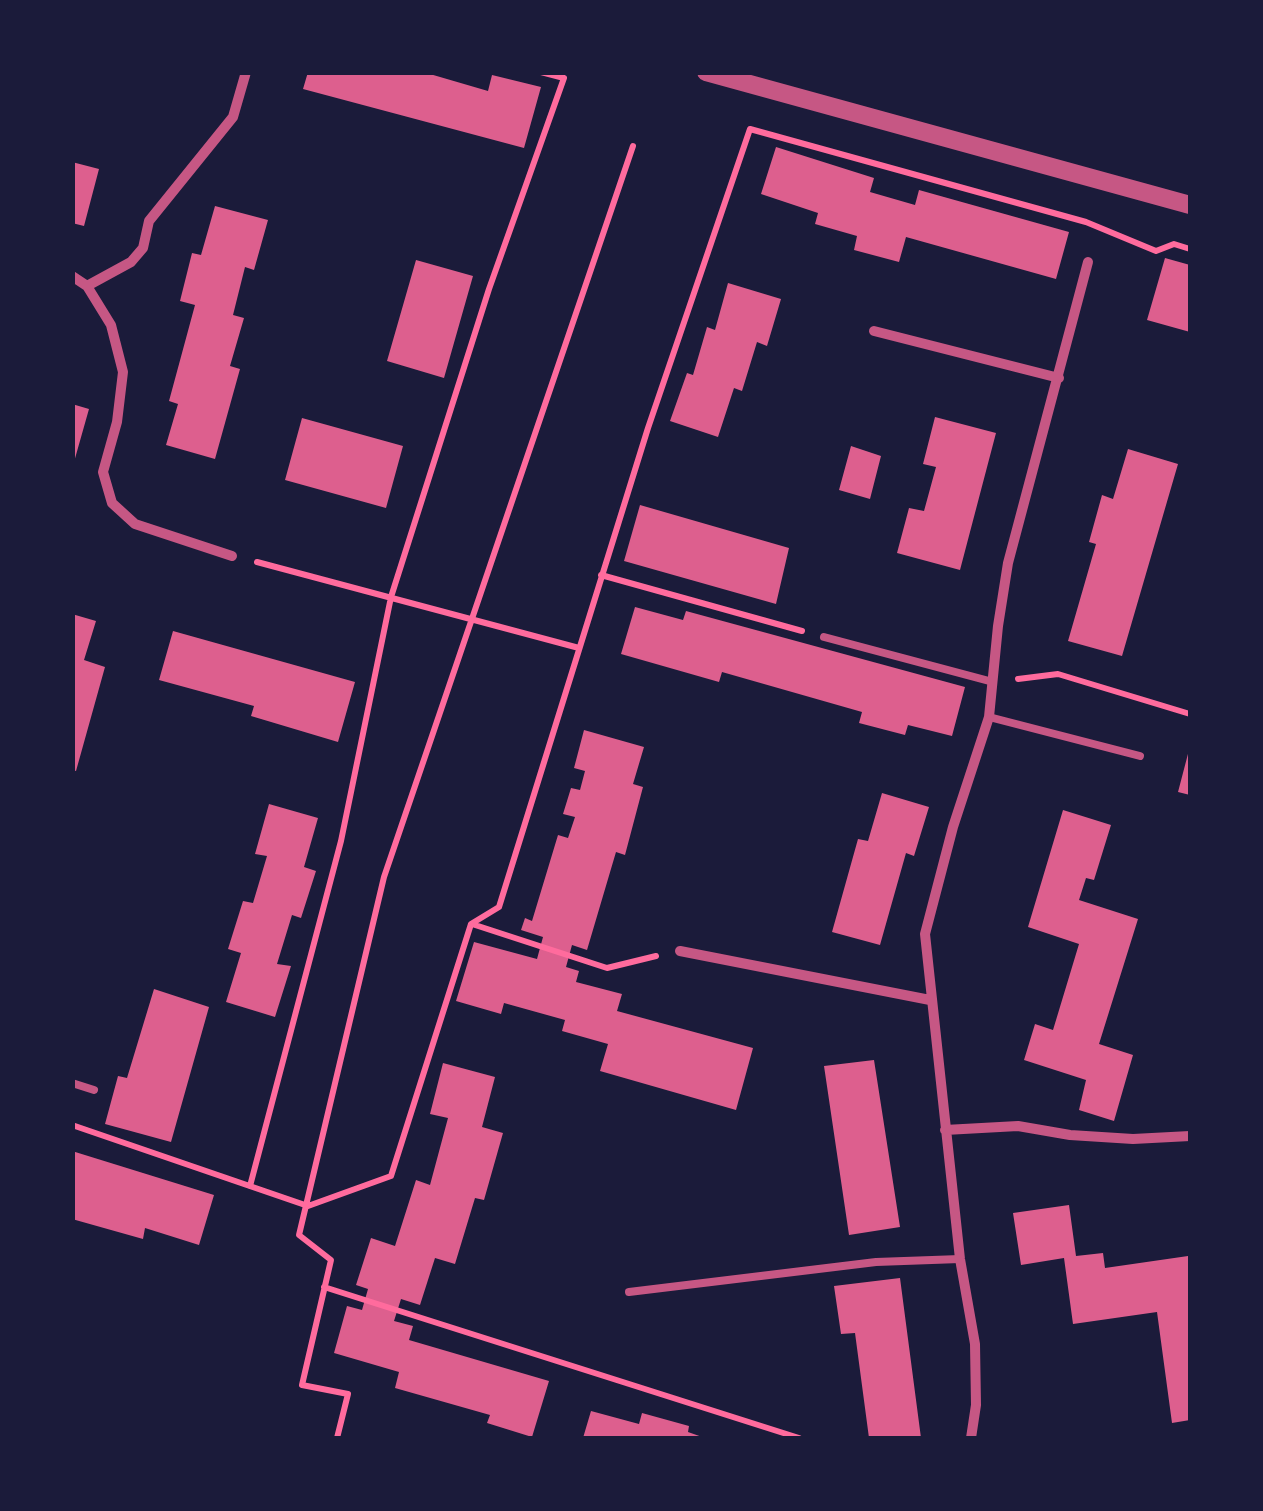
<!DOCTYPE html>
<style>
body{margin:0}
#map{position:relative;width:1263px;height:1511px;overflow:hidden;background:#1b1b3a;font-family:Helvetica,sans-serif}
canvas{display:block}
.frame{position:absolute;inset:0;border:75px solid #1b1b3a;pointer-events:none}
</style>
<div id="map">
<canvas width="1263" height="1511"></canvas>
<div class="frame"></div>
</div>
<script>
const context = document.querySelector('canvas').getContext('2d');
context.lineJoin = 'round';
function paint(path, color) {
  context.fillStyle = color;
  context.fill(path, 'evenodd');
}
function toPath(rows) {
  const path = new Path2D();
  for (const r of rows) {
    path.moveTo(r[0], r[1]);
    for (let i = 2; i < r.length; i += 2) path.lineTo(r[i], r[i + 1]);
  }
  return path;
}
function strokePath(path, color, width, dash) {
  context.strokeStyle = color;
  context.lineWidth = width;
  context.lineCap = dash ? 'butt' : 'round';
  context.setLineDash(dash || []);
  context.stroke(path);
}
const building = toPath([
 [308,72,423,72,488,91,492,75,541,87,524,148,303,89],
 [776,147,874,178,870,192,915,205,919,190,1069,232,1056,279,906,237,899,262,854,250,857,236,815,224,818,213,761,194],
 [72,162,99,169,84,226,72,223],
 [215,206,268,220,254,270,245,267,233,315,244,318,230,366,240,369,215,459,166,445,178,404,169,401,195,305,180,301,192,253,201,255],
 [1165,258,1190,265,1190,332,1147,320],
 [416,260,473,276,444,378,387,361],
 [728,283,781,299,767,346,757,342,742,391,734,388,718,437,670,421,687,373,693,375,707,327,715,330],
 [72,404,89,409,74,462,72,462],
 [935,417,996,433,960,570,897,553,909,508,924,511,936,467,923,464],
 [302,418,403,446,386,508,285,480],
 [851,446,881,456,870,499,839,490],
 [1128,449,1178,464,1122,656,1068,641,1096,544,1089,542,1102,495,1113,499],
 [640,505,789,548,776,604,624,561],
 [635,607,683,620,686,611,965,687,952,736,908,725,905,735,859,723,862,712,722,672,719,682,621,654],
 [72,614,96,621,84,660,105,667,76,771,72,770],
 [173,631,355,682,338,742,251,716,254,706,159,680],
 [584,730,644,747,633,784,643,787,625,855,616,852,587,950,572,945,566,967,579,971,576,982,622,994,617,1011,753,1048,736,1110,600,1071,608,1044,562,1031,565,1020,504,1003,501,1014,456,1001,474,942,537,959,543,937,521,930,525,918,532,921,558,835,568,838,575,817,563,814,571,788,580,790,585,771,574,768],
 [1189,750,1190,750,1190,795,1178,792],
 [882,793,929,807,914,856,906,853,880,945,832,932,858,839,868,841],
 [269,804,318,818,304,867,316,871,301,918,292,915,277,964,291,966,275,1017,226,1002,241,953,228,949,243,901,253,903,267,856,255,854],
 [1063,810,1111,825,1094,880,1086,878,1079,900,1138,919,1099,1044,1133,1055,1114,1121,1079,1110,1086,1080,1024,1060,1035,1024,1053,1030,1079,944,1028,927],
 [154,989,209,1007,171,1142,105,1124,118,1076,127,1078],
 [874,1060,900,1227,849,1235,824,1066],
 [443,1063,495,1077,482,1127,503,1133,484,1200,475,1198,455,1264,435,1258,420,1305,401,1299,394,1321,413,1326,409,1340,549,1381,532,1437,487,1423,490,1415,395,1388,399,1372,334,1353,347,1306,362,1310,368,1289,356,1285,371,1238,395,1246,416,1180,430,1185,448,1118,430,1114],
 [72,1151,214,1195,199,1245,145,1228,143,1239,72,1219],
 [1069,1205,1076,1256,1103,1253,1105,1268,1188,1256,1190,1420,1172,1423,1157,1312,1073,1324,1064,1258,1021,1265,1013,1213],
 [900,1278,921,1438,869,1438,855,1333,841,1334,834,1286],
 [591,1411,639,1424,642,1413,689,1426,688,1432,705,1438,583,1438]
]);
const path = toPath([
 [257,562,579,648],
 [601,575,802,631],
 [1018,679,1058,674,1190,714],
 [472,924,607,968,656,956],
 [72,1125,308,1206,391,1176,471,924,499,907,648,428,750,129,1086,222,1156,251,1174,244,1190,249],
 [250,1186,341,841,391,597,489,289,564,78,541,72],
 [324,1287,799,1438],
 [337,1438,348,1394,302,1385,331,1260,299,1235,384,877,633,146]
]);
const service = toPath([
 [824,637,993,682],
 [989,717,1140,756],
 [72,1083,94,1090],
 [629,1292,876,1262,960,1259]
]);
const minor = toPath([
 [72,276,87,286,111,325,123,372,117,422,103,472,112,503,135,524,232,556],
 [87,286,131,262,143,248,149,221,233,117,246,72],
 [874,331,1059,378],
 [680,951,930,1000],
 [945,1130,1018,1126,1070,1135,1133,1139,1190,1136],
 [971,1438,976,1405,975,1344,960,1259,925,934,953,827,989,717,998,626,1008,563,1088,262]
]);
const tertiary = toPath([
 [706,72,1190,205]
]);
paint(building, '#dd5f8e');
strokePath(path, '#ff6b9d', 6);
strokePath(service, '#c65784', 8);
strokePath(minor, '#c65784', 10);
strokePath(tertiary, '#c65784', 18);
</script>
